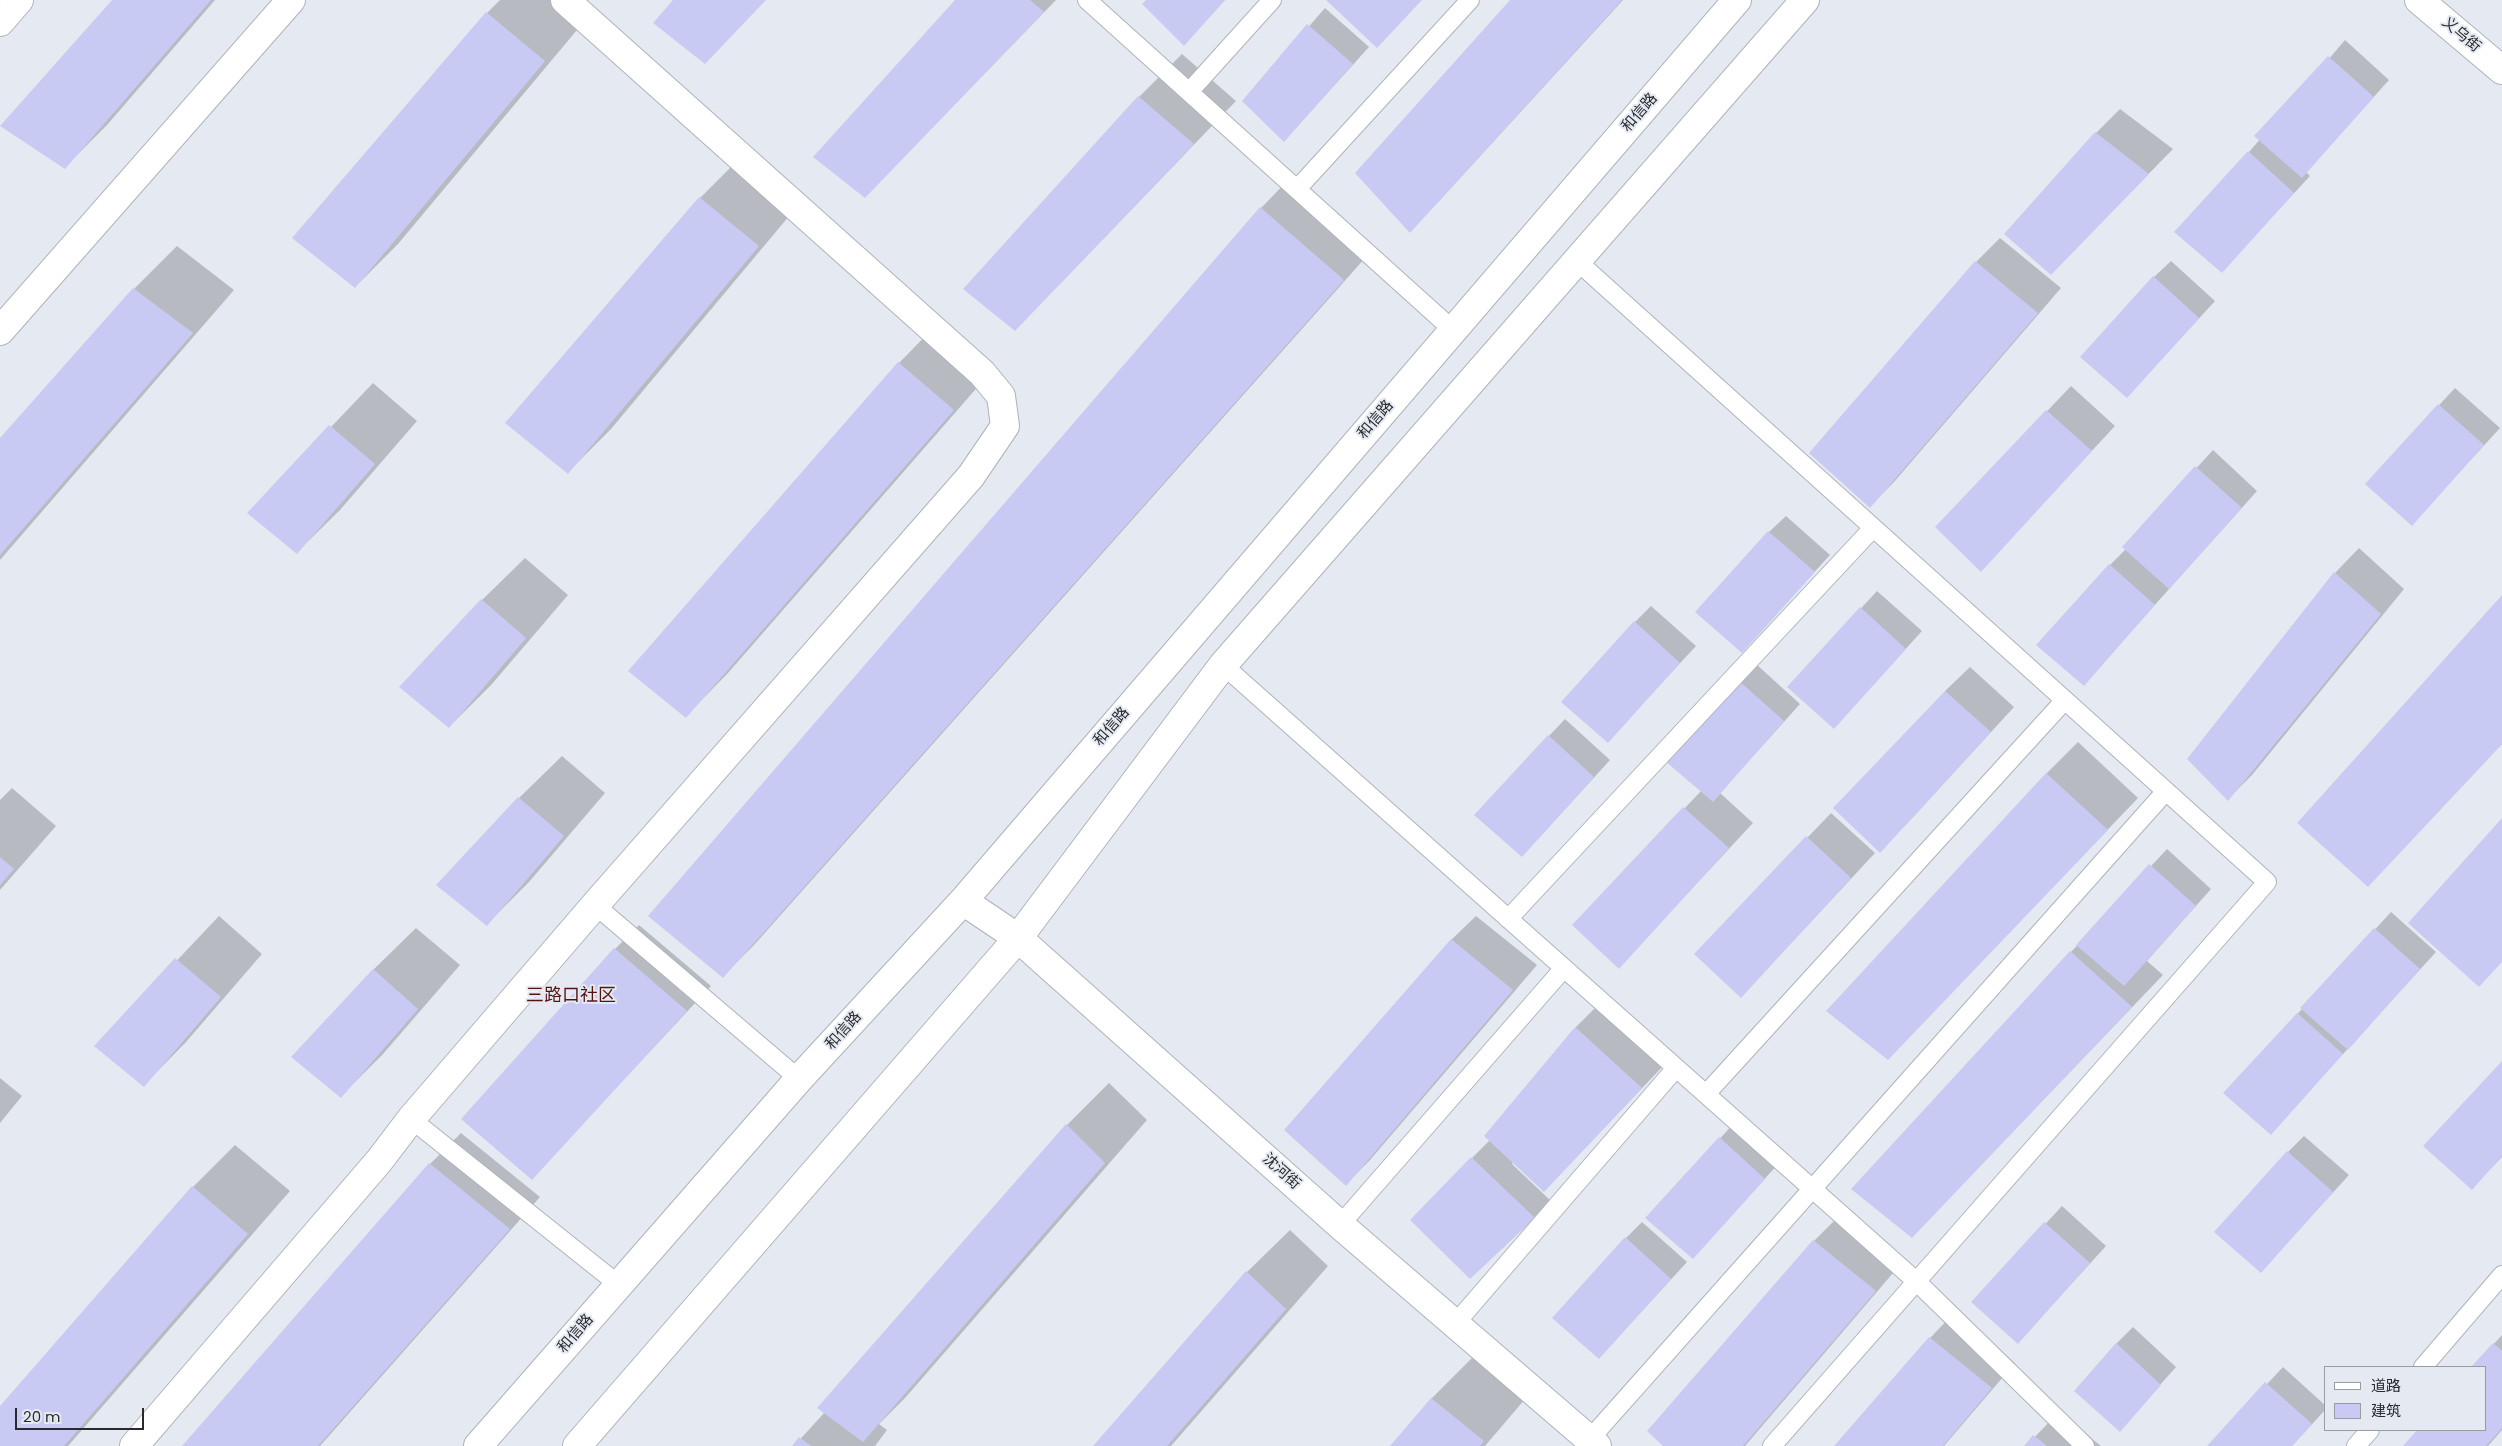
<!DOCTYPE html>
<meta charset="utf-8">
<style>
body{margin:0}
#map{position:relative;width:2502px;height:1446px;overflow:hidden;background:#e5eaf2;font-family:Poppins,"Noto Sans SC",sans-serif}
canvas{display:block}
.legend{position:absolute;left:2324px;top:1366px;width:162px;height:65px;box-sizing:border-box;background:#e5eaf2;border:1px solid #999da3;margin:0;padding:6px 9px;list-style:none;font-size:15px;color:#282a2d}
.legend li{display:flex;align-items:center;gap:10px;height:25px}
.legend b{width:25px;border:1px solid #999da3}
.scale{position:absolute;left:15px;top:1408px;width:129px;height:22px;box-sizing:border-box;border:2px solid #282a2d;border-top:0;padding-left:6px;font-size:15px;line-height:18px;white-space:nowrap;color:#282a2d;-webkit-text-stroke:4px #e5eaf2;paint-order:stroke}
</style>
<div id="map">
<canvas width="2502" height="1446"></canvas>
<ul class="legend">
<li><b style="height:6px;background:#fff"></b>道路</li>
<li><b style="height:14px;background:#c8caf3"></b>建筑</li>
</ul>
<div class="scale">20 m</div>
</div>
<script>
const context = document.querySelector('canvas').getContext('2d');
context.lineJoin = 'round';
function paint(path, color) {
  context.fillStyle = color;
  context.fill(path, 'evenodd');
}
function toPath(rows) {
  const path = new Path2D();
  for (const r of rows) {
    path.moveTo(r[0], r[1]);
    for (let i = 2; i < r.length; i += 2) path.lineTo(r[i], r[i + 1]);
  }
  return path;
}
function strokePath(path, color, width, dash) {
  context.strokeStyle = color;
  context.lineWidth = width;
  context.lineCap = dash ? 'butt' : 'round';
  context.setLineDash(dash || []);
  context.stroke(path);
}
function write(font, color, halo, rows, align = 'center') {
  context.font = font + ' Poppins,"Noto Sans SC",sans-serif';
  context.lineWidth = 4;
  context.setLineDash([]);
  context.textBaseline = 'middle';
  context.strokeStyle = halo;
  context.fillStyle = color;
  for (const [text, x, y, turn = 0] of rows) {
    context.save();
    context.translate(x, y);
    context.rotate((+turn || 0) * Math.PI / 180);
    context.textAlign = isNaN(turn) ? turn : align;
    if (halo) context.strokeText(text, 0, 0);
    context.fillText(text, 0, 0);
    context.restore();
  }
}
const shadow = toPath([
 [113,0,215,0,107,125,65,167],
 [500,0,565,0,587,18,398,244,355,287,487,13],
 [957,0,1056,0,865,197],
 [1147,0,1225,0,1184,44],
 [1512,0,1623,0,1441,199,1410,231],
 [1325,8,1369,47,1284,141,1244,101],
 [2345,40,2389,80,2306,172,2310,176,2222,271,2249,152],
 [1182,54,1236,101,1058,286,965,289,1139,97],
 [2120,109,2173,149,2075,249,2096,133],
 [743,155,800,203,611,429,568,472,507,423,700,198],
 [1292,176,1374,248,754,945,723,976,1261,208],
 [2000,238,2061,288,1894,482,1870,506,1976,262],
 [177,246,234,290,0,560,0,440,134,289],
 [2171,261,2215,301,2127,397,2154,277],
 [941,320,995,367,728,673,686,716,899,363],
 [373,383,417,421,340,510,297,552,249,513],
 [2071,386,2115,426,1981,570,1937,527],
 [2455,388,2500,428,2412,524,2366,484],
 [2213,450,2257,491,2083,685,2110,565,2126,549,2124,547],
 [1786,516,1830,555,1742,651,1769,532],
 [2359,548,2404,589,2252,775,2228,799,2188,759,2335,573],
 [525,558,568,595,492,684,449,727,482,600],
 [1877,591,1922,631,1834,728,1788,687],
 [2502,597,2502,744,2368,886],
 [1651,606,1696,646,1608,741,1635,622],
 [1756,664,1800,704,1720,793,1753,823,1619,967,1574,925,1701,791,1667,760],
 [1970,667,2014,707,1904,827,1945,691],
 [1565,719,1610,760,1538,839,1549,736],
 [2078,742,2138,798,1919,1027,2046,774],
 [562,756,605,793,529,882,487,924,519,798],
 [12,788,56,826,0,890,0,800],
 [1831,813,1875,853,1741,997,1696,954],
 [2167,849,2211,889,2147,961,2163,975,1912,1237,2071,952],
 [2391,912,2436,952,2271,1133,2225,1093],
 [219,916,262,954,186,1042,144,1085,96,1046],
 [1476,916,1537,965,1370,1160,1346,1184,1451,940],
 [639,925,711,986,532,1178,615,949],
 [416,928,460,965,383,1054,341,1096,373,970],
 [1600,1003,1666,1063,1568,1166,1513,1162,1512,1164,1551,1201,1470,1278,1472,1158,1490,1140,1485,1136,1576,1027],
 [2502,1063,2502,1157,2472,1188],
 [0,1078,22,1096,0,1123],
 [1109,1083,1147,1120,905,1398,879,1424,887,1430,875,1446,794,1446,825,1412,1067,1125],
 [1736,1121,1780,1162,1693,1258,1647,1218],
 [461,1133,540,1197,320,1446,184,1446,430,1164],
 [2304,1136,2349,1175,2277,1254,2288,1152],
 [235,1145,290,1191,68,1446,0,1446,0,1408,193,1187],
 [2062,1206,2106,1246,2034,1325,1973,1302],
 [1839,1216,1899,1266,1745,1446,1665,1446,1648,1431,1814,1241],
 [1642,1222,1687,1262,1599,1358,1626,1238],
 [1290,1230,1328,1266,1171,1446,1095,1446,1247,1272],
 [1954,1313,2015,1363,1944,1446,1836,1446,1930,1338],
 [2133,1327,2176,1367,2120,1430,2116,1344],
 [2502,1335,2502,1430,2488,1446,2405,1446,2419,1430,2486,1430,2486,1367,2473,1367],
 [1474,1356,1526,1398,1485,1446,1392,1446,1432,1398],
 [2283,1367,2326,1406,2326,1409,2292,1446,2209,1446],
 [2059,1412,2101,1446,2026,1446]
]);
const building = toPath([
 [112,0,211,0,65,169,0,126],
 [673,0,766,0,705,64,653,23],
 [955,0,1030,0,1044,12,865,198,813,157],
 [1146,0,1225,0,1184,46,1142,4],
 [1326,0,1422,0,1377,48],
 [1510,0,1622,0,1410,233,1355,173],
 [486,12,545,61,355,288,292,238],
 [1307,24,1353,64,1284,142,1242,101],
 [2328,56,2374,97,2302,178,2254,136],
 [1138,96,1194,144,1015,331,963,289],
 [2095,132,2149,174,2051,275,2004,234],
 [2248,151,2294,193,2222,273,2174,232],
 [699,197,759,246,568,474,505,423],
 [1260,207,1344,280,723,978,648,916],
 [1975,261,2038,313,1870,508,1809,453],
 [2153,276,2199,318,2127,398,2080,357],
 [133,288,193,333,0,555,0,438],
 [898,362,954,410,686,718,628,671],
 [2438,404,2484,445,2412,526,2365,484],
 [2046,410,2092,451,1981,572,1935,527],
 [329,425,375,464,297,554,247,513],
 [2195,466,2242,508,2169,589,2122,547],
 [1768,531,1815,572,1742,653,1695,612],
 [2109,564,2155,605,2084,686,2036,645],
 [2334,572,2381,614,2228,801,2187,759],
 [2502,595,2502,744,2368,887,2297,823],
 [481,599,526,638,449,728,399,687],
 [1860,607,1906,649,1834,729,1787,687],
 [1634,621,1680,663,1608,743,1561,702],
 [1738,680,1784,721,1713,802,1665,761],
 [1945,691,1991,732,1880,853,1833,808],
 [1548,735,1594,777,1522,857,1474,815],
 [2046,773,2108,830,1888,1060,1826,1011],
 [518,797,564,836,487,926,436,885],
 [1683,807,1729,848,1619,969,1572,925],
 [2502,818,2502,962,2479,987,2408,923],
 [1806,836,1851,878,1741,998,1694,954],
 [0,857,14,869,0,885],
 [2149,864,2196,906,2124,986,2076,945],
 [2374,928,2420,969,2348,1050,2300,1008],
 [1451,939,1513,990,1346,1186,1284,1130],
 [614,948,687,1011,532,1180,461,1119],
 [2070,951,2132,1007,1912,1238,1851,1189],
 [175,958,221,997,144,1087,94,1046],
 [373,969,418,1009,341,1098,291,1057],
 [2297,1013,2343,1054,2271,1135,2223,1093],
 [1575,1027,1642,1088,1544,1192,1484,1136],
 [2502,1061,2502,1156,2472,1190,2423,1146],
 [1066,1124,1105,1163,863,1442,817,1408],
 [1719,1137,1765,1179,1693,1259,1645,1218],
 [2287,1151,2333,1192,2261,1273,2214,1232],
 [1471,1157,1535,1218,1470,1279,1410,1220],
 [429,1163,510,1229,318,1446,182,1446],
 [192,1186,248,1234,64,1446,0,1446,0,1406],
 [2044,1222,2090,1263,2018,1344,1971,1302],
 [1625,1237,1671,1279,1599,1359,1552,1318],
 [1813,1240,1876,1291,1743,1446,1663,1446,1647,1431],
 [1246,1271,1286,1309,1167,1446,1093,1446],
 [1929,1337,1992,1388,1943,1446,1834,1446],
 [2116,1343,2161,1385,2120,1432,2074,1391],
 [2493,1343,2502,1351,2502,1428,2486,1446,2403,1446,2417,1430,2486,1430,2486,1367,2471,1367],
 [2265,1382,2312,1424,2292,1446,2207,1446],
 [1431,1398,1484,1441,1480,1446,1390,1446],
 [2033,1435,2047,1446,2024,1446],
 [799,1437,811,1446,792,1446]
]);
const lane = toPath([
 [1087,0,1453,330],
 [1189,92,1272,0],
 [1297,189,1470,0],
 [1577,261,2267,882,1772,1446],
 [1223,665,1916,1281,2085,1446],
 [595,905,799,1079],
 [1508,919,1873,528],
 [1706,1094,2065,700],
 [411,1119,619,1285],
 [1340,1225,1564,968],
 [1455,1324,1676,1068],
 [2423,1367,2502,1275],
 [1589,1440,2166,791],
 [2356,1446,2370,1430]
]);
const street = toPath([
 [0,331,291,0],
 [134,1446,379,1161,411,1119,595,905,971,476,1005,426,1001,396,982,373,565,0]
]);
const secondary = toPath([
 [2419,0,2502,70],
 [0,22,19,0],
 [963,901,1018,938,1340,1225,1597,1446],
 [478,1446,799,1079,963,901,1737,0],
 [577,1446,1018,938,1223,665,1805,0]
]);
const streetNames = [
 ["义乌街",2461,35,40],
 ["和信路",1640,113,-49],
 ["和信路",1376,420,-49],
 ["和信路",1112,727,-49],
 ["和信路",844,1031,-48],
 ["沈河街",1281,1172,42],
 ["和信路",576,1334,-49]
];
const quarterNames = [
 ["三路口社区",571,996]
];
paint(shadow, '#0003');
paint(building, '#c8caf3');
strokePath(lane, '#adb3ba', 20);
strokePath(street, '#adb3ba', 30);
strokePath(secondary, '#adb3ba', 30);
strokePath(lane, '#fff', 18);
strokePath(street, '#fff', 28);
strokePath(secondary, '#fff', 28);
write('15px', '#282a2d', '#e5eaf2', streetNames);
write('18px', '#571311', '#e5eaf2', quarterNames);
</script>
